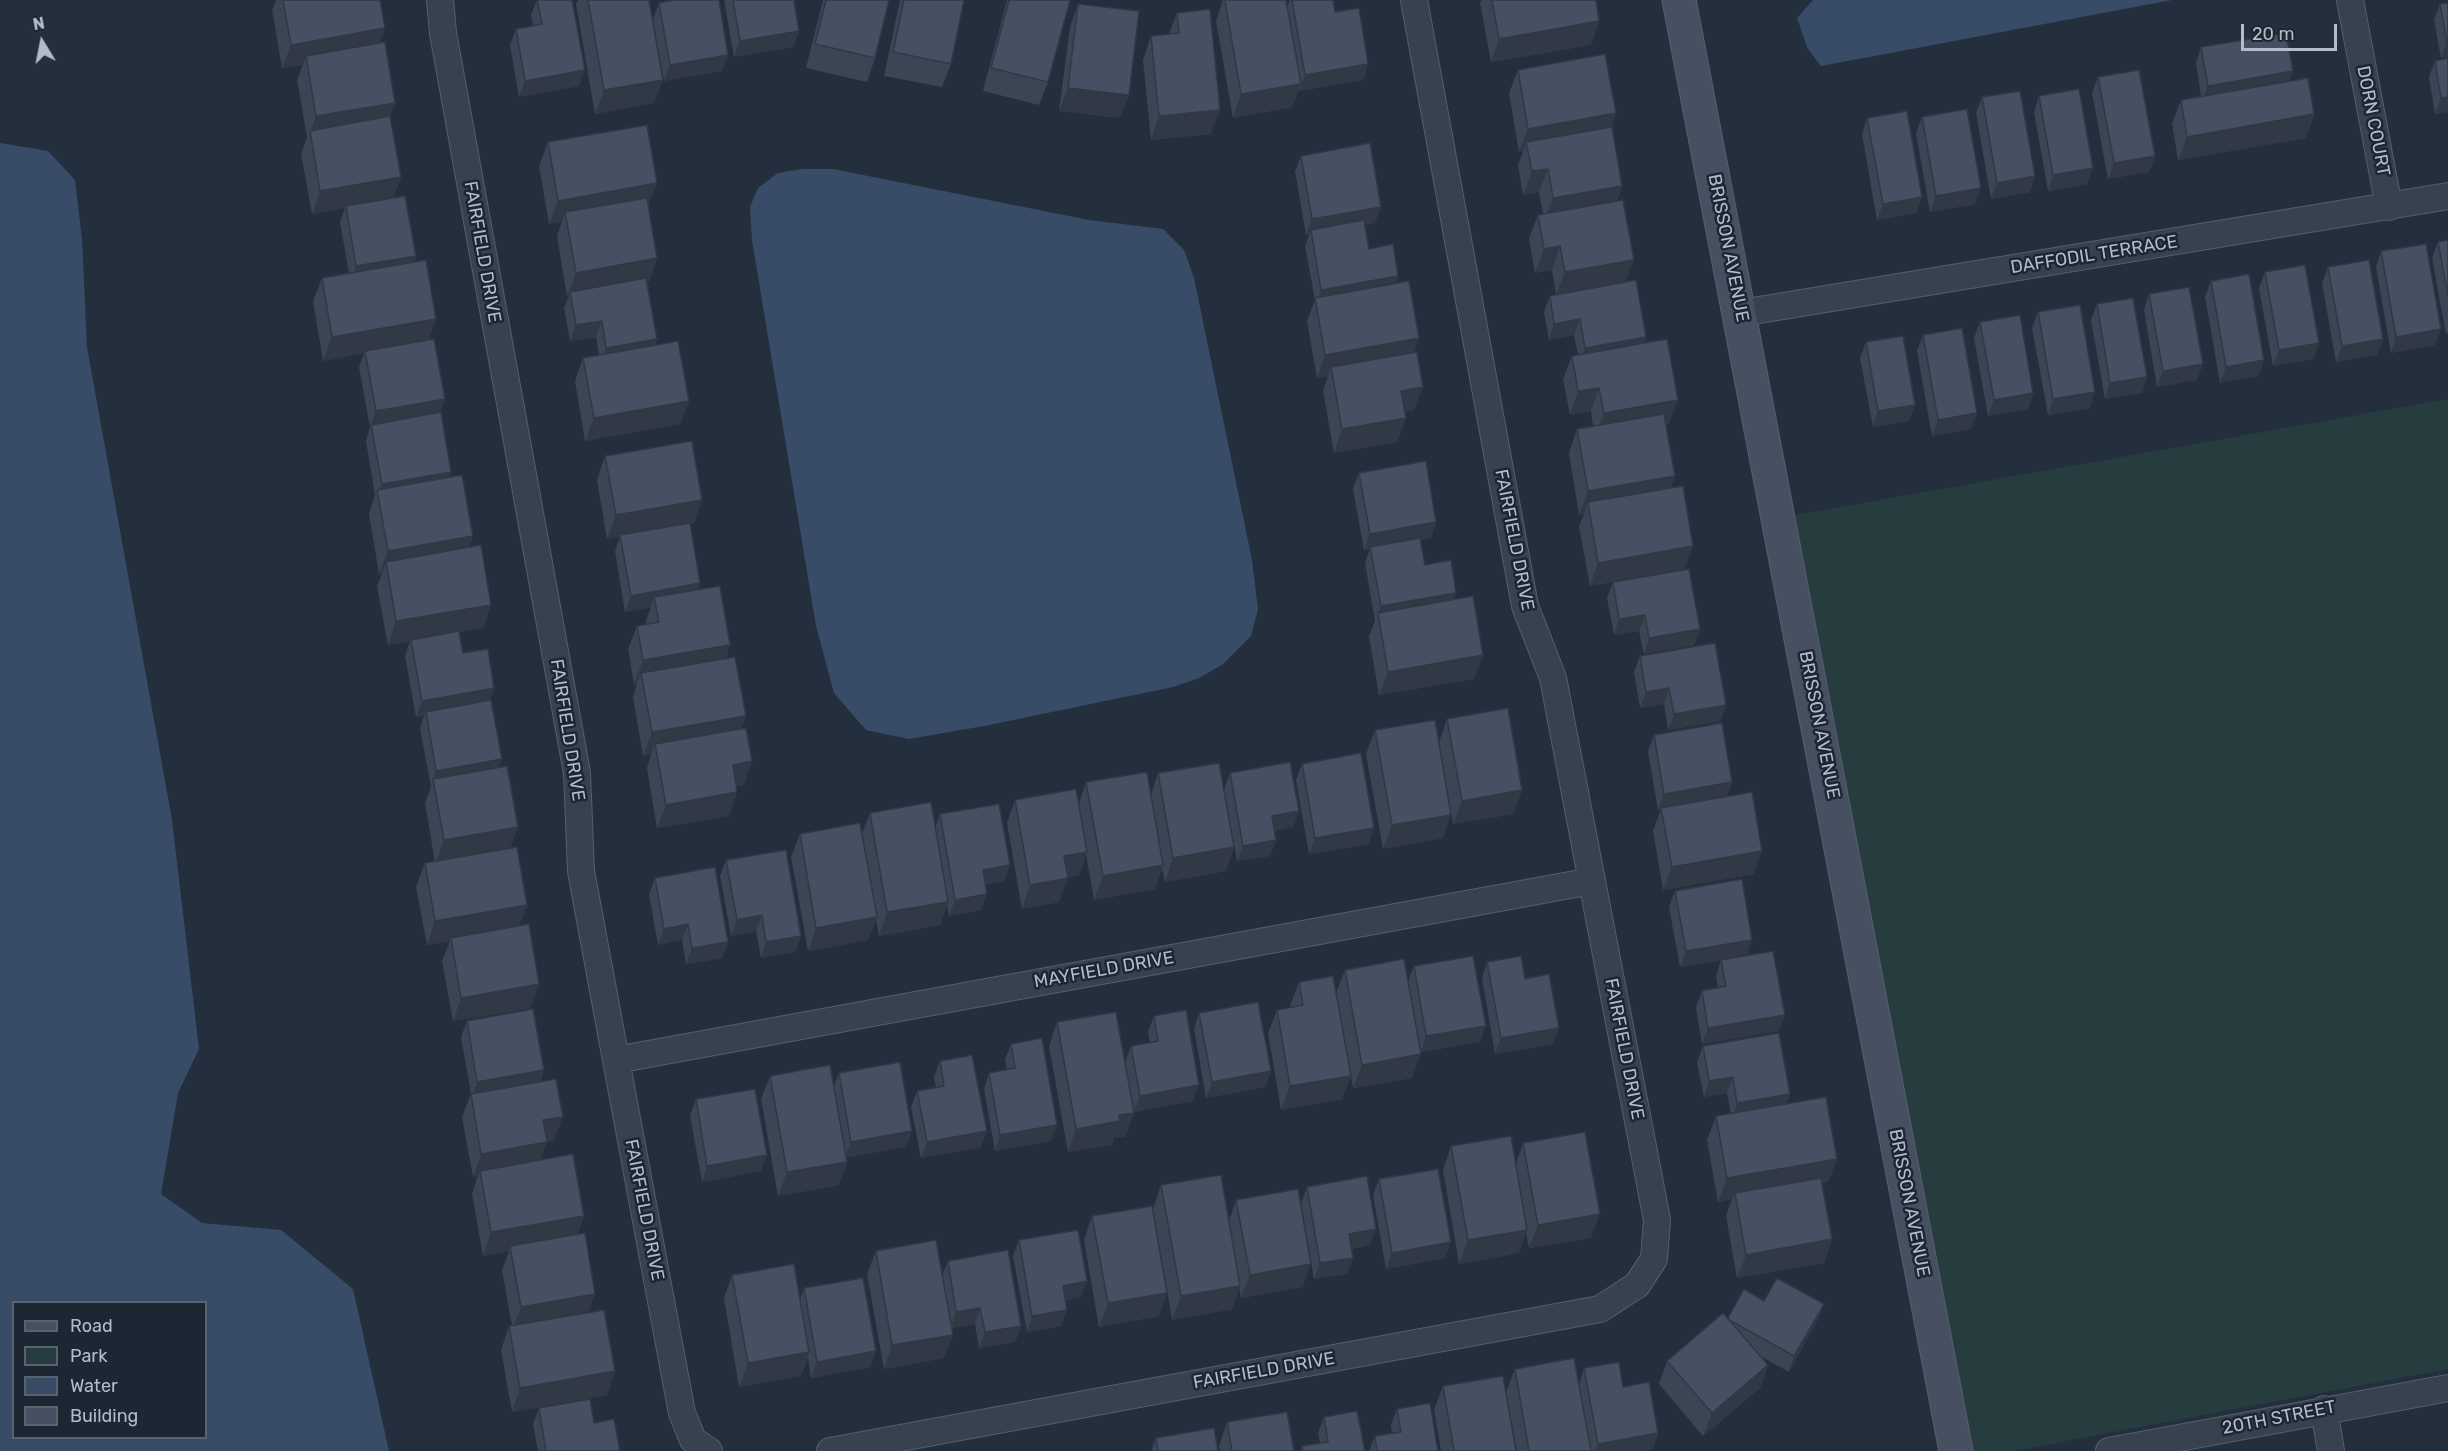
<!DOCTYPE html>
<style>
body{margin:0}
#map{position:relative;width:2448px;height:1451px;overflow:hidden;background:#242f3e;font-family:Rubik,sans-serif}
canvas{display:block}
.legend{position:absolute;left:12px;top:1301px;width:195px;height:138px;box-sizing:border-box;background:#1d2633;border:2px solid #59626f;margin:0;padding:8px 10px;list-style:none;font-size:18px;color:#b4bcc9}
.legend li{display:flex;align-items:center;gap:12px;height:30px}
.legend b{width:30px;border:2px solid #59626f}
.north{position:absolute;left:12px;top:12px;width:60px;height:60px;-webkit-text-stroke:4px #1d2633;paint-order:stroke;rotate:350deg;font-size:16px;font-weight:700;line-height:24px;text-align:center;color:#b4bcc9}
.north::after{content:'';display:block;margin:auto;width:21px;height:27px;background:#b4bcc9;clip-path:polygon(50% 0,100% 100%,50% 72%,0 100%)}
.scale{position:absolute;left:2241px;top:24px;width:96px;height:27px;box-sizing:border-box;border:3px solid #b4bcc9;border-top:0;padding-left:8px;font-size:18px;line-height:21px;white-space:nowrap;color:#b4bcc9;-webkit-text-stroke:4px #1d2633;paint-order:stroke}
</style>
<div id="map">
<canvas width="2448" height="1451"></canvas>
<ul class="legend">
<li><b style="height:8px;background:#465061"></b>Road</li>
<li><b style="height:16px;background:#263c3f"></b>Park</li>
<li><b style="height:16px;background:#394c67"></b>Water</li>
<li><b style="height:16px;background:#455162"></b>Building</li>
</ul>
<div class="north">N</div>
<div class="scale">20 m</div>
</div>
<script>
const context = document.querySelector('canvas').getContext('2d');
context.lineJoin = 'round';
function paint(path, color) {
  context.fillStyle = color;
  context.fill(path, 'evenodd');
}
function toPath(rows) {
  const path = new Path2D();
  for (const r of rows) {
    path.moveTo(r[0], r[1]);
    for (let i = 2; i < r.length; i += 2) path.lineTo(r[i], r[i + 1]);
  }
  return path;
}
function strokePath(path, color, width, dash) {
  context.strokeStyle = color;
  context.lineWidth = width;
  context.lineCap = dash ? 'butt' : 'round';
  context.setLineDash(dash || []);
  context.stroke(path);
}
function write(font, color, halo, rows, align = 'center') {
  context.font = font + ' Rubik,sans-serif';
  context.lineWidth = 5;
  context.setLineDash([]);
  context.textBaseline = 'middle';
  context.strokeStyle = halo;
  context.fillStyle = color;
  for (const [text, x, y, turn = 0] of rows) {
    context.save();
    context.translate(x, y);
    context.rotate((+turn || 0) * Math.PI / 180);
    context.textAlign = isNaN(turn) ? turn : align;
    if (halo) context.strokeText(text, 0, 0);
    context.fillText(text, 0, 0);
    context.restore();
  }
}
const green = toPath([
 [2448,399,2448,1369,2013,1451,1973,1451,1795,515]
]);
const water = toPath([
 [1813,0,2172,0,1821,66,1808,49,1797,18],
 [0,143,48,151,75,180,82,239,87,347,172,820,199,1049,178,1093,161,1194,202,1223,281,1230,353,1289,389,1451,0,1451],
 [14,1302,206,1302,206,1438,14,1438],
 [802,169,833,169,1089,220,1163,229,1184,250,1194,278,1252,560,1258,609,1251,636,1223,664,1199,678,1173,687,984,726,909,739,866,730,834,693,816,626,752,240,750,207,758,188,778,173]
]);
const street = toPath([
 [440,0,443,33,577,773,581,871,616,1060,682,1413,693,1440,709,1451],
 [2350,0,2389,207],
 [1741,313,2448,196],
 [616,1060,1592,881],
 [2324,1409,2331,1451],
 [830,1451,1600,1309,1637,1285,1654,1259,1657,1220,1553,678,1525,606,1414,0],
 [2109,1451,2448,1388]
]);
const secondary = toPath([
 [1679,0,1956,1451]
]);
const wall = toPath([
 [276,0,380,0,380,43,395,103,390,117,401,177,393,198,416,256,414,262,436,319,428,340,445,399,440,412,451,472,449,478,473,536,469,548,491,605,483,628,459,632,463,653,494,688,490,700,499,768,518,827,510,848,527,905,519,925,531,1008,453,1021,442,961,450,941,427,945,416,887,425,863,435,862,425,803,431,787,420,728,424,716,416,717,405,656,410,641,388,645,377,586,382,574,379,574,369,514,375,495,366,441,370,427,359,367,364,353,323,361,313,301,322,278,349,273,340,222,345,208,312,214,301,154,307,137,297,80,303,65,282,68,272,10],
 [537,0,572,0,579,86,519,97,510,45,516,29,533,26,531,15],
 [578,0,649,0,654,103,595,114,576,4],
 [724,0,794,0,799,31,793,47,734,57],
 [823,0,889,0,875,58,867,82,806,68],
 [900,0,964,0,951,64,942,87,884,76],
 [1007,0,1070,0,1048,82,1039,105,983,91],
 [1223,0,1286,0,1287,7,1290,0,1333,0,1335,12,1368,64,1363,80,1299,91,1299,89,1292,107,1233,118,1216,21],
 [1482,0,1596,0,1599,21,1591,45,1491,62,1480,3],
 [659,3,728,55,722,71,664,81,653,19],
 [2448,3,2448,57,2441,58,2434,20,2440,4],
 [1078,4,1129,95,1120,118,1059,111,1070,27],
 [1177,13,1211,134,1151,140,1143,60,1151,36,1169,34],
 [2201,47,2293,71,2289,81,2314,114,2306,138,2178,160,2172,124,2181,100,2201,96,2196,63],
 [2435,61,2448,112,2435,114,2429,77],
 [1518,70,1616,113,1611,127,1622,186,1617,201,1626,282,1646,337,1644,343,1669,424,1666,424,1675,476,1670,488,1685,569,1590,586,1579,526,1584,514,1579,515,1569,453,1577,429,1593,426,1591,411,1570,415,1563,379,1572,356,1578,355,1574,335,1549,340,1544,312,1550,296,1556,294,1552,270,1535,273,1529,238,1538,215,1543,214,1539,192,1523,195,1518,165,1523,152,1519,152,1509,93],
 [2098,77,2155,156,2149,172,2108,179,2092,93],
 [2039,96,2087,184,2048,191,2034,112],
 [1982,97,2035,176,2030,192,1991,199,1976,113],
 [1922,117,1975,204,1930,212,1916,133],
 [1867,118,1922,197,1916,213,1877,220,1862,134],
 [548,142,648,207,657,258,649,282,647,282,657,339,655,345,689,401,680,424,585,441,575,381,583,358,599,355,596,337,570,341,564,308,569,296,567,296,557,236,562,222,549,224,539,166],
 [1301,156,1375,223,1365,225,1369,249,1398,276,1396,284,1414,353,1414,410,1404,412,1406,418,1397,442,1334,453,1323,391,1328,376,1317,378,1307,321,1315,300,1305,246,1309,235,1306,235,1295,171],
 [2448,240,2448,333,2446,334,2432,258,2438,242],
 [2381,251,2435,345,2391,353,2376,267],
 [2328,267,2383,339,2377,355,2336,362,2322,283],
 [2265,272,2319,343,2313,359,2273,366,2259,288],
 [2211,281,2264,360,2258,376,2220,383,2205,297],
 [2149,294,2197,380,2157,387,2144,310],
 [2097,304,2147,377,2142,393,2105,399,2091,320],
 [2038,312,2090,408,2048,415,2032,328],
 [1980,322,2033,393,2028,409,1988,416,1974,338],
 [1923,335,1971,429,1932,436,1917,351],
 [1866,342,1915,405,1909,421,1873,427,1860,358],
 [605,456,694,523,690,524,700,583,698,590,730,645,726,658,746,716,741,729,744,785,736,786,737,792,729,816,657,828,647,768,651,754,643,756,633,697,637,683,634,684,628,649,637,626,646,624,646,621,651,607,625,612,615,551,620,536,607,539,597,480],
 [1359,473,1436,522,1431,538,1421,540,1425,565,1456,593,1454,599,1483,655,1474,679,1379,695,1369,636,1375,621,1365,563,1370,549,1364,550,1353,489],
 [1613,582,1700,629,1694,645,1644,654,1639,631,1614,635,1607,598],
 [1640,656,1726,705,1720,721,1668,730,1664,704,1640,708,1634,672],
 [1447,719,1522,790,1513,814,1453,824,1439,742],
 [1375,730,1443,838,1383,849,1366,754],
 [1654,735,1732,782,1727,796,1754,874,1663,890,1653,831,1661,809,1658,810,1648,751],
 [1302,764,1369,844,1309,854,1296,780],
 [1158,773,1234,847,1226,871,1165,882,1162,868,1155,889,1094,900,1086,854,1079,875,1067,877,1059,902,1022,909,1007,823,1015,800,1079,803,1086,782,1151,795],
 [1230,773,1299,811,1293,827,1274,831,1276,840,1270,856,1237,861,1224,789],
 [870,813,935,828,940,814,1010,865,1004,881,985,884,981,910,949,916,947,904,940,925,879,936,876,919,868,940,808,951,791,857,800,834,862,834],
 [726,860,795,952,761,958,756,931,731,936,720,876],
 [655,878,728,942,722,958,686,964,682,940,658,945,649,894],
 [1675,891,1747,956,1680,967,1669,907],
 [1721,960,1785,1015,1779,1031,1702,1044,1696,1007,1702,991,1718,988,1716,976],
 [1487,962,1525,979,1559,1028,1553,1044,1495,1054,1482,978],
 [1414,966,1480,1042,1421,1052,1408,982],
 [1345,970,1412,1078,1353,1088,1336,993],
 [1299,982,1351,1076,1342,1099,1281,1110,1268,1033,1277,1010,1291,1007,1290,1006],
 [1199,1013,1271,1071,1265,1087,1206,1098,1194,1029],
 [1154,1016,1193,1101,1134,1112,1125,1062,1131,1046,1150,1043,1148,1032],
 [467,1021,544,1070,540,1082,554,1140,547,1142,540,1160,584,1216,577,1235,595,1294,588,1313,615,1371,607,1395,512,1412,501,1350,509,1326,512,1326,502,1270,509,1251,483,1256,472,1194,478,1176,473,1177,462,1117,471,1094,461,1037],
 [1057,1022,1126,1136,1114,1138,1112,1145,1068,1152,1049,1046],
 [1011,1044,1057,1125,1051,1141,995,1151,984,1089,989,1073,1007,1070,1005,1060],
 [1703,1046,1790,1094,1786,1104,1837,1159,1828,1182,1822,1183,1832,1239,1824,1263,1737,1278,1726,1216,1732,1199,1718,1202,1707,1140,1716,1116,1731,1114,1727,1093,1704,1097,1697,1062],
 [940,1061,981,1147,921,1158,911,1107,917,1091,936,1087,934,1077],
 [839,1073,912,1131,906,1147,846,1157,847,1162,839,1185,778,1196,761,1099,770,1076,834,1086],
 [696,1099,761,1171,702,1182,690,1115],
 [1523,1143,1591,1238,1529,1248,1526,1232,1519,1253,1459,1264,1443,1170,1451,1146,1516,1164],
 [1379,1179,1445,1258,1386,1269,1373,1195],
 [1161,1185,1229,1221,1236,1200,1303,1287,1241,1298,1239,1288,1232,1309,1172,1320,1153,1209],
 [1307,1187,1376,1229,1370,1245,1352,1249,1353,1258,1347,1274,1314,1279,1301,1203],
 [1092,1216,1167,1293,1159,1316,1099,1327,1084,1240],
 [1019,1240,1081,1297,1065,1300,1067,1310,1061,1326,1027,1332,1013,1256],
 [876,1251,942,1276,948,1261,1021,1326,1015,1342,979,1348,975,1324,951,1328,953,1335,944,1358,884,1369,867,1274],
 [732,1275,800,1299,804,1288,871,1367,811,1378,808,1357,801,1376,739,1387,724,1298],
 [1764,1301,1824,1304,1818,1319,1789,1372,1762,1357,1768,1365,1760,1388,1703,1436,1659,1384,1667,1361,1728,1318],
 [1584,1368,1623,1387,1658,1433,1653,1449,1641,1451,1517,1451,1506,1392,1515,1369,1579,1384],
 [1443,1386,1516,1451,1441,1451,1434,1410],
 [539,1408,594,1423,620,1451,538,1451,533,1424],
 [1397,1409,1438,1451,1369,1451,1375,1436,1392,1433,1391,1425],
 [1324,1417,1365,1451,1301,1451,1302,1446,1320,1443,1318,1433],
 [1227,1422,1294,1451,1220,1451,1219,1446],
 [1156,1438,1218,1451,1151,1451]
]);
const shadedWall = toPath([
 [1599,21,1591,45,1491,62,1499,39],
 [385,28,376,52,306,56,303,65,282,68,291,45],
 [799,31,793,47,734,57,740,41],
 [2447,42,2448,42,2448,57,2441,58],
 [728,55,722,71,664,81,670,65],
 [1368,64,1363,80,1299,91,1305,75],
 [585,70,579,86,519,97,525,81],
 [2293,71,2287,87,2202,102,2208,86],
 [663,80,654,103,595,114,604,90],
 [1301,84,1292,107,1233,118,1241,94],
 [1068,88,1129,95,1120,118,1059,111],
 [2448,97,2448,112,2435,114,2441,98],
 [395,103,387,126,310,133,316,116],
 [1220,110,1211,134,1151,140,1159,116],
 [1616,113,1607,137,1526,142,1523,152,1519,152,1528,129],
 [2314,114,2306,138,2178,160,2187,137],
 [2155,156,2149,172,2108,179,2114,163],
 [2093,168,2087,184,2048,191,2053,175],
 [1548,169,1539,192,1523,195,1532,171],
 [2035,176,2030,192,1991,199,1997,183],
 [401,177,392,200,346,206,345,208,312,214,320,191],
 [657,183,648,207,565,212,562,222,549,224,558,201],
 [1622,186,1614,209,1544,221,1553,198],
 [1981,188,1975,204,1930,212,1936,196],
 [1922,197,1916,213,1877,220,1883,204],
 [1381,207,1375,223,1312,234,1311,230,1309,235,1306,235,1312,219],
 [1560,246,1552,270,1535,273,1544,249],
 [416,256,410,272,351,282,356,266],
 [657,258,649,282,571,295,570,292,569,296,567,296,576,273],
 [1634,260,1625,283,1556,295,1565,272],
 [1398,276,1393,292,1316,304,1321,290],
 [436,319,428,342,365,351,364,353,323,361,332,337],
 [1580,319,1574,335,1549,340,1554,324],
 [602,321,596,337,570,341,576,325],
 [2441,329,2435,345,2391,353,2396,337],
 [1646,337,1640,353,1579,364,1585,348],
 [1419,338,1411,361,1331,367,1328,376,1317,378,1325,355],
 [657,339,651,355,601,364,606,348],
 [2383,339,2377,355,2336,362,2342,346],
 [2319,343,2313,359,2273,366,2279,350],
 [2264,360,2258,376,2220,383,2226,367],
 [2203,364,2197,380,2157,387,2163,371],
 [2147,377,2142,393,2105,399,2110,383],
 [1423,387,1414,410,1392,414,1401,391],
 [1599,388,1591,411,1570,415,1578,391],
 [2095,392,2090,408,2048,415,2053,399],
 [2033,393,2028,409,1988,416,1994,400],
 [445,399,439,415,371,425,370,427,376,411],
 [1678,400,1669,424,1595,437,1604,413],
 [689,401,680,424,585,441,594,418],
 [1915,405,1909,421,1873,427,1878,411],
 [1977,413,1971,429,1932,436,1938,420],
 [1406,418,1397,442,1334,453,1342,429],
 [451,472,445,487,378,495,382,484],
 [1675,476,1666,499,1588,502,1584,514,1579,515,1588,491],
 [702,500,694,523,607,539,616,515],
 [1436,522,1431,538,1371,549,1370,547,1370,549,1364,550,1370,534],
 [473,536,464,559,386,562,382,574,379,574,388,551],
 [1693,546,1685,569,1590,586,1598,563],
 [700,583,694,599,654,597,651,607,625,612,631,596],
 [1456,593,1451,608,1378,614,1381,606],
 [491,605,483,628,388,645,396,621],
 [1645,615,1639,631,1614,635,1619,619],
 [1700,629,1694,645,1644,654,1649,638],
 [730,645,722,668,641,673,637,683,634,684,643,660],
 [1483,655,1474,679,1379,695,1388,672],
 [494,688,489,704,426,712,424,716,416,717,422,701],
 [1669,688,1664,704,1640,708,1646,692],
 [1726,705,1720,721,1668,730,1674,714],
 [746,716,737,739,655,744,651,754,643,756,652,732],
 [502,759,496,775,433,779,430,787,436,771],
 [752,761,744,785,724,788,733,765],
 [1732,782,1726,798,1658,810,1664,794],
 [1522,790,1513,814,1453,824,1462,801],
 [737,792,729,816,657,828,666,805],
 [1299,811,1293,827,1266,832,1272,816],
 [1451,815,1443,838,1383,849,1392,825],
 [518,827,509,851,435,864,444,840],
 [1374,828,1369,844,1309,854,1315,838],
 [1276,840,1270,856,1237,861,1243,846],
 [1234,847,1226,871,1165,882,1173,858],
 [1762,851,1754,874,1663,890,1672,867],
 [1087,852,1079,875,1055,879,1064,856],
 [1010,865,1004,881,977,886,983,870],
 [1163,865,1155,889,1094,900,1103,876],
 [1068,878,1059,902,1022,909,1030,885],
 [987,894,981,910,949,916,955,900],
 [948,902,940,925,879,936,887,912],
 [527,905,518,929,451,938,450,941,427,945,435,921],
 [762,915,756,931,731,936,737,920],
 [877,917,868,940,808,951,816,928],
 [688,924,682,940,658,945,664,929],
 [801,936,795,952,761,958,766,942],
 [1752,940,1747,956,1680,967,1686,951],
 [728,942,722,958,686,964,692,948],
 [539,984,531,1008,453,1021,461,998],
 [1785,1015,1779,1031,1702,1044,1708,1028],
 [1486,1026,1480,1042,1421,1052,1426,1036],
 [1559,1028,1553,1044,1495,1054,1501,1038],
 [1421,1054,1412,1078,1353,1088,1362,1065],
 [544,1070,538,1086,472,1098,477,1082],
 [1271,1071,1265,1087,1206,1098,1212,1082],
 [1351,1076,1342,1099,1281,1110,1290,1086],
 [1733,1077,1727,1093,1704,1097,1709,1081],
 [1199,1085,1193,1101,1134,1112,1140,1096],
 [1790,1094,1784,1110,1732,1119,1737,1103],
 [1134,1113,1126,1136,1114,1138,1112,1145,1068,1152,1076,1129,1119,1115],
 [563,1117,554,1140,534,1144,543,1120],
 [1057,1125,1051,1141,995,1151,1000,1135],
 [912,1131,906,1147,845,1158,851,1142],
 [987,1131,981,1147,921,1158,927,1142],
 [547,1142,538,1166,480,1171,478,1176,473,1177,481,1154],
 [767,1155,761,1171,702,1182,707,1166],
 [1837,1159,1828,1182,1736,1199,1735,1193,1732,1199,1718,1202,1727,1178],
 [847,1162,839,1185,778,1196,787,1172],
 [1600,1214,1591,1238,1529,1248,1538,1225],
 [584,1216,575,1239,510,1246,509,1251,483,1256,491,1232],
 [1376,1229,1370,1245,1343,1250,1349,1234],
 [1527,1230,1519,1253,1459,1264,1468,1240],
 [1832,1239,1824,1263,1737,1278,1746,1255],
 [1451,1242,1445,1258,1386,1269,1392,1253],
 [1353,1258,1347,1274,1314,1279,1320,1263],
 [1311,1264,1303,1287,1241,1298,1250,1275],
 [1087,1281,1081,1297,1057,1302,1063,1286],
 [1240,1286,1232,1309,1172,1320,1181,1296],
 [1167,1293,1159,1316,1099,1327,1108,1303],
 [595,1294,587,1317,512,1330,521,1307],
 [1824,1304,1818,1319,1789,1372,1794,1356],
 [980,1308,975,1324,951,1328,956,1312],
 [1067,1310,1061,1326,1027,1332,1032,1316],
 [1021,1326,1015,1342,979,1348,985,1332],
 [953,1335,944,1358,884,1369,892,1345],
 [876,1351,871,1367,811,1378,817,1362],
 [809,1352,801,1376,739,1387,748,1363],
 [1768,1365,1760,1388,1703,1436,1712,1413],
 [615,1371,607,1395,512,1412,520,1388],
 [1658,1433,1653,1449,1641,1451,1595,1451,1598,1444]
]);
const building = toPath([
 [283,0,380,0,385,28,291,45,283,0],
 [537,0,572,0,585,70,525,81,516,29,542,24,537,0],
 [588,0,649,0,663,80,604,90,588,0],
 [674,0,719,0,728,55,670,65,659,3,674,0],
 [733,0,794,0,799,31,740,41,733,0],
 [826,0,889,0,875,58,815,44,826,0],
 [904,0,964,0,951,64,893,52,904,0],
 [1009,0,1070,0,1048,82,991,68,1009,0],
 [1225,0,1286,0,1301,84,1241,94,1225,0],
 [1292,0,1333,0,1335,12,1359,8,1368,64,1305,75,1292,0],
 [1492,0,1596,0,1599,21,1499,39,1492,0],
 [2448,3,2448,42,2447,42,2440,4,2448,3],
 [1078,4,1139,11,1129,95,1068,88,1078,4],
 [1210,9,1220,110,1159,116,1151,36,1179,33,1177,13,1210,9],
 [2286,33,2293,71,2208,86,2201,47,2286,33],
 [385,42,395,103,316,116,306,56,385,42],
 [1605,54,1616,113,1528,129,1518,70,1605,54],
 [2448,58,2448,97,2441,98,2435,61,2448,58],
 [2139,70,2155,156,2114,163,2098,77,2139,70],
 [2308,78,2314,114,2187,137,2181,100,2308,78],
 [2079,89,2093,168,2053,175,2039,96,2079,89],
 [2020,91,2035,176,1997,183,1982,97,2020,91],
 [1967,109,1981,188,1936,196,1922,117,1967,109],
 [1907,111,1922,197,1883,204,1867,118,1907,111],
 [390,116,401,177,320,191,310,131,390,116],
 [647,125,657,183,558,201,548,142,647,125],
 [1612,127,1622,186,1553,198,1548,169,1532,171,1526,142,1612,127],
 [1370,143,1381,207,1312,219,1301,156,1370,143],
 [405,196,416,256,356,266,346,206,405,196],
 [647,198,657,258,576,273,565,212,647,198],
 [1623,200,1634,260,1565,272,1560,246,1544,249,1538,215,1623,200],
 [1364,220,1369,249,1393,244,1398,276,1321,290,1311,230,1364,220],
 [2448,240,2448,296,2438,242,2448,240],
 [2426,244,2441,329,2396,337,2381,251,2426,244],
 [426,260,436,319,332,337,322,278,426,260],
 [2369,260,2383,339,2342,346,2328,267,2369,260],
 [2305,265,2319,343,2279,350,2265,272,2305,265],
 [2249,274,2264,360,2226,367,2211,281,2249,274],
 [646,278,657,339,606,348,602,321,576,325,570,292,646,278],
 [1636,280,1646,337,1585,348,1580,319,1554,324,1550,296,1636,280],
 [1409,281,1419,338,1325,355,1315,298,1409,281],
 [2189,287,2203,364,2163,371,2149,294,2189,287],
 [2133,298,2147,377,2110,383,2097,304,2133,298],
 [2080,305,2095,392,2053,399,2038,312,2080,305],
 [2020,315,2033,393,1994,400,1980,322,2020,315],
 [1962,328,1977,413,1938,420,1923,335,1962,328],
 [1903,336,1915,405,1878,411,1866,342,1903,336],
 [434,339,445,399,376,411,365,351,434,339],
 [1667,339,1678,400,1604,413,1599,388,1578,391,1572,356,1667,339],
 [678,341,689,401,594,418,583,358,678,341],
 [1417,352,1423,387,1401,391,1406,418,1342,429,1331,367,1417,352],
 [441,412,451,472,382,484,371,425,441,412],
 [1664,414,1675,476,1588,491,1577,429,1664,414],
 [692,441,702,500,616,515,605,456,692,441],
 [1426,461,1436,522,1370,534,1359,473,1426,461],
 [462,475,473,536,388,551,377,490,462,475],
 [1683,486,1693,546,1598,563,1588,502,1683,486],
 [690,523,700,583,631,596,620,535,690,523],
 [1420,538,1425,565,1451,560,1456,593,1381,606,1370,547,1420,538],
 [481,545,491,605,396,621,386,562,481,545],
 [1689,569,1700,629,1649,638,1645,615,1619,619,1613,582,1689,569],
 [720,586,730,645,643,660,637,626,659,622,654,597,720,586],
 [1473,596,1483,655,1388,672,1378,613,1473,596],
 [459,631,463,653,488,649,494,688,422,701,411,640,459,631],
 [1715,643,1726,705,1674,714,1669,688,1646,692,1640,656,1715,643],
 [735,657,746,716,652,732,641,673,735,657],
 [491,700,502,759,436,771,426,712,491,700],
 [1508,708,1522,790,1462,801,1447,719,1508,708],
 [1435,720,1451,815,1392,825,1375,730,1435,720],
 [1722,723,1732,782,1664,794,1654,735,1722,723],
 [746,728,752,761,733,765,737,792,666,805,655,744,746,728],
 [1361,753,1374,828,1315,838,1302,764,1361,753],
 [1290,762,1299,811,1272,816,1276,840,1243,846,1230,773,1290,762],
 [1219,763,1234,847,1173,858,1158,773,1219,763],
 [507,766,518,827,444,840,433,779,507,766],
 [1147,772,1163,865,1103,876,1086,782,1147,772],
 [1076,789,1087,852,1064,856,1068,878,1030,885,1015,800,1076,789],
 [1752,792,1762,851,1672,867,1661,808,1752,792],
 [931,802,948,902,887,912,870,813,931,802],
 [999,804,1010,865,983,870,987,894,955,900,940,814,999,804],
 [860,823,877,917,816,928,800,834,860,823],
 [517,847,527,905,435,921,425,863,517,847],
 [786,850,801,936,766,942,762,915,737,920,726,860,786,850],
 [715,867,728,942,692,948,688,924,664,929,655,878,715,867],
 [1742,879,1752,940,1686,951,1675,891,1742,879],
 [529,924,539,984,461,998,451,938,529,924],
 [1773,951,1785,1015,1708,1028,1702,991,1726,986,1721,960,1773,951],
 [1473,956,1486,1026,1426,1036,1414,966,1473,956],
 [1521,956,1525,979,1549,974,1559,1028,1501,1038,1487,962,1521,956],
 [1404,959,1421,1054,1362,1065,1345,970,1404,959],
 [1333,976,1351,1076,1290,1086,1277,1010,1303,1005,1299,982,1333,976],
 [1258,1002,1271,1071,1212,1082,1199,1013,1258,1002],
 [533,1009,544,1070,477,1082,467,1021,533,1009],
 [1186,1010,1199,1085,1140,1096,1131,1046,1158,1041,1154,1016,1186,1010],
 [1116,1012,1134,1113,1119,1115,1120,1121,1076,1129,1057,1022,1116,1012],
 [1779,1033,1790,1094,1737,1103,1733,1077,1709,1081,1703,1046,1779,1033],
 [1042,1038,1057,1125,1000,1135,989,1073,1015,1068,1011,1044,1042,1038],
 [972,1055,987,1131,927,1142,917,1091,944,1086,940,1061,972,1055],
 [900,1062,912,1131,851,1142,839,1073,900,1062],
 [830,1065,847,1162,787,1172,770,1076,830,1065],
 [556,1079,563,1117,543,1120,547,1142,481,1154,471,1094,556,1079],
 [755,1089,767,1155,707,1166,696,1099,755,1089],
 [1826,1097,1837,1159,1727,1178,1716,1116,1826,1097],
 [1585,1132,1600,1214,1538,1225,1523,1143,1585,1132],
 [1511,1136,1527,1230,1468,1240,1451,1146,1511,1136],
 [573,1154,584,1216,491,1232,480,1171,573,1154],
 [1438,1169,1451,1242,1392,1253,1379,1179,1438,1169],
 [1221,1175,1240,1286,1181,1296,1161,1185,1221,1175],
 [1367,1176,1376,1229,1349,1234,1353,1258,1320,1263,1307,1187,1367,1176],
 [1821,1178,1832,1239,1746,1255,1735,1193,1821,1178],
 [1298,1189,1311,1264,1250,1275,1236,1200,1298,1189],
 [1152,1206,1167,1293,1108,1303,1092,1216,1152,1206],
 [1078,1230,1087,1281,1063,1286,1067,1310,1032,1316,1019,1240,1078,1230],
 [585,1233,595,1294,521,1307,510,1246,585,1233],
 [936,1240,953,1335,892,1345,876,1251,936,1240],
 [1008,1250,1021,1326,985,1332,980,1308,956,1312,948,1261,1008,1250],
 [794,1264,809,1352,748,1363,732,1275,794,1264],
 [863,1278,876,1351,817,1362,804,1288,863,1278],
 [1777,1278,1824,1304,1794,1356,1731,1321,1728,1318,1744,1289,1764,1301,1777,1278],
 [604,1310,615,1371,520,1388,509,1326,604,1310],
 [1723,1313,1768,1365,1712,1413,1667,1361,1723,1313],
 [1574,1358,1591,1451,1529,1451,1515,1369,1574,1358],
 [1619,1362,1623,1387,1649,1382,1658,1433,1598,1444,1584,1368,1619,1362],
 [1503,1376,1516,1451,1454,1451,1443,1386,1503,1376],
 [590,1399,594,1423,614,1419,620,1451,546,1451,539,1408,590,1399],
 [1430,1403,1438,1451,1377,1451,1375,1436,1401,1432,1397,1409,1430,1403],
 [1357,1411,1365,1451,1303,1451,1302,1446,1328,1442,1324,1417,1357,1411],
 [1287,1412,1294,1451,1232,1451,1227,1422,1287,1412],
 [1214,1428,1218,1451,1158,1451,1156,1438,1214,1428]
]);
const streetNames = [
 ["DORN COURT",2373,121,79],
 ["BRISSON AVENUE",1728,248,79],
 ["FAIRFIELD DRIVE",482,252,80],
 ["DAFFODIL TERRACE",2094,255,-9],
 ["FAIRFIELD DRIVE",1514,540,79],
 ["BRISSON AVENUE",1819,725,79],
 ["FAIRFIELD DRIVE",567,730,81],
 ["MAYFIELD DRIVE",1104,970,-10],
 ["FAIRFIELD DRIVE",1624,1049,79],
 ["BRISSON AVENUE",1909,1203,79],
 ["FAIRFIELD DRIVE",644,1210,79],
 ["FAIRFIELD DRIVE",1264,1371,-10],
 ["20TH STREET",2279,1418,-11]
];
paint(green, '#263c3f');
paint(water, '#394c67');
strokePath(street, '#565f6c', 28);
strokePath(secondary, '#565f6c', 35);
strokePath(street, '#38414e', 26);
strokePath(secondary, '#465061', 33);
paint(wall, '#3b4654');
paint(shadedWall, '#303945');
paint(building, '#455162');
strokePath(building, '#303945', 1.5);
write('18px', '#b4bcc9', '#1d2633', streetNames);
</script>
